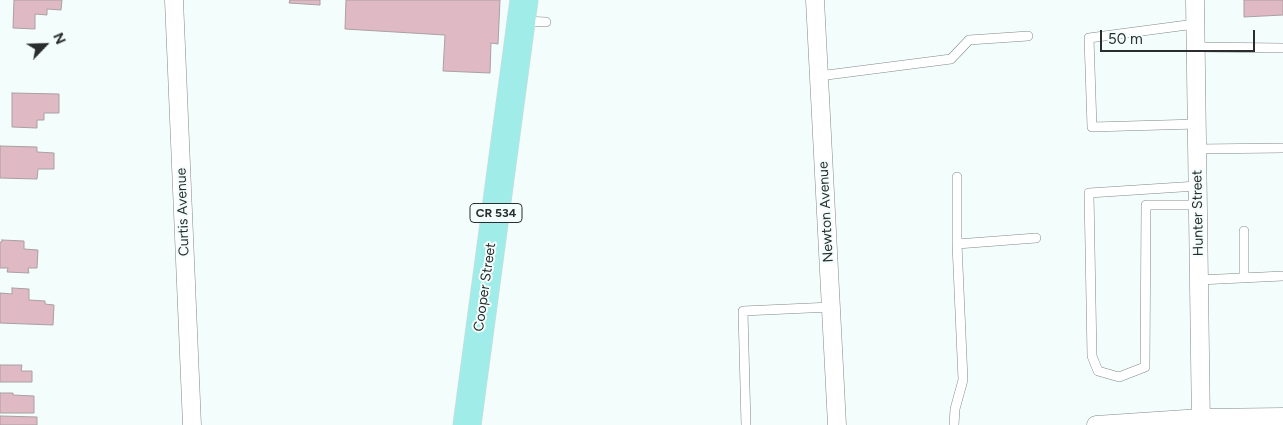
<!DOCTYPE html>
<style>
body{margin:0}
#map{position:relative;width:1283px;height:425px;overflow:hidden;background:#f3fdfc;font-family:Figtree,sans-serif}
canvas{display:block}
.north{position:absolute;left:20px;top:20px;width:50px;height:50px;-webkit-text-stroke:4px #f3fdfc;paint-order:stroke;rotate:66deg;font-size:14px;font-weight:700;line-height:20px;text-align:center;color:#2a2d2d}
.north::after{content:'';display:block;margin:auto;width:18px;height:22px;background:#2a2d2d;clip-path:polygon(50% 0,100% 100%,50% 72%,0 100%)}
.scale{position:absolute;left:1100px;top:30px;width:155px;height:22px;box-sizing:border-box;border:2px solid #2a2d2d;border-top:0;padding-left:6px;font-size:15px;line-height:18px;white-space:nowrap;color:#2a2d2d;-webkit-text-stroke:4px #f3fdfc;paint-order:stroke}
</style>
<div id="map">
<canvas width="1283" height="425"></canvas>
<div class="north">N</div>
<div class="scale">50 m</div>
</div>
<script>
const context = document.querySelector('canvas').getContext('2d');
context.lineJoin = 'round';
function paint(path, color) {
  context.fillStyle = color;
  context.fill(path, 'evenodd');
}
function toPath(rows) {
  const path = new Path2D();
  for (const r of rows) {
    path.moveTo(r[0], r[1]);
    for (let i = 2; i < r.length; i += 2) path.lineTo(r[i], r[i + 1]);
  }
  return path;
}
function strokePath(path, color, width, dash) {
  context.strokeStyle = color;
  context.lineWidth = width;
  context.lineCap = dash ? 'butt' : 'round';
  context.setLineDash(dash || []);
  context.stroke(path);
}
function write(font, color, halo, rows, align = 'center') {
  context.font = font + ' Figtree,sans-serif';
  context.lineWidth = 4;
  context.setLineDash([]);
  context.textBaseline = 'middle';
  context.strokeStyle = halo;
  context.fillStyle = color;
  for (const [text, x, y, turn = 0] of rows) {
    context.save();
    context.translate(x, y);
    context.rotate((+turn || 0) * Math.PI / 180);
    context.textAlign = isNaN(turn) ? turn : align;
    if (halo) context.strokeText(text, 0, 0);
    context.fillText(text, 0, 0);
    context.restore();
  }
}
const building = toPath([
 [14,0,62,0,61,10,47,9,47,15,35,14,35,29,13,28,14,0],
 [290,0,320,0,320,5,289,3,290,0],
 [346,0,500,0,498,44,491,43,490,73,443,71,445,35,345,29,346,0],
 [1244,0,1283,0,1283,15,1244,17,1244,0],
 [12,93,59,94,59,113,44,113,44,120,37,120,37,128,12,127,12,93],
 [0,146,37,147,37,152,54,153,54,169,38,169,37,179,0,178,0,146],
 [2,240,24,241,24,249,38,250,37,268,28,268,29,273,7,272,8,268,0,268,0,242,2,242,2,240],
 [12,288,29,289,29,300,45,301,45,304,54,305,53,325,0,323,0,293,12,294,12,288],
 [0,365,22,365,21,371,32,371,32,382,0,382,0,365],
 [0,393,13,393,13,395,34,396,34,413,0,413,0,393],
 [0,416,37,417,37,425,0,425,0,416]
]);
const service = toPath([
 [524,21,546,22],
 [1195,24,1089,38,1092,127,1197,124],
 [1196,47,1283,48],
 [819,76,951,59,969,40,1028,36],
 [1197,149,1283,148],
 [1197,186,1089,193,1092,356,1098,371,1119,377,1145,367,1146,205,1198,205],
 [957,244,1036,238],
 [1244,278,1244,231],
 [1199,280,1283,276],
 [746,425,743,311,831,307],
 [954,425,955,409,963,380,957,244,957,177]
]);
const minor = toPath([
 [174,0,192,425],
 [815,0,837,425],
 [1195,0,1201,425],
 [1096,425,1201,418,1283,417]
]);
const primary = toPath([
 [467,425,524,0]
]);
const shields = [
 [496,213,52]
];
const shieldNames = [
 ["CR 534",496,213]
];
const streetNames = [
 ["Curtis Avenue",183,212,-92],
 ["Newton Avenue",826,212,-93],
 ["Hunter Street",1198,213,-91],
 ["Cooper Street",485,287,-82]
];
paint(building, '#dfb9c3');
strokePath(building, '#a9a0a2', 1);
strokePath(service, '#808988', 10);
strokePath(minor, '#808988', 19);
strokePath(primary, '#d9d9d9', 29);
strokePath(service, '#fff', 9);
strokePath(minor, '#fff', 18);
strokePath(primary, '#9fece8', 28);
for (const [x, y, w] of shields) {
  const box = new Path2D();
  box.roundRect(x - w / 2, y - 9.5, w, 19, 4);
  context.fillStyle = '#f3fdfc';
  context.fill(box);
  strokePath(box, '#2a2d2d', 1);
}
write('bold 12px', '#2a2d2d', null, shieldNames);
write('14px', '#2a2d2d', '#f3fdfc', streetNames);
</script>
